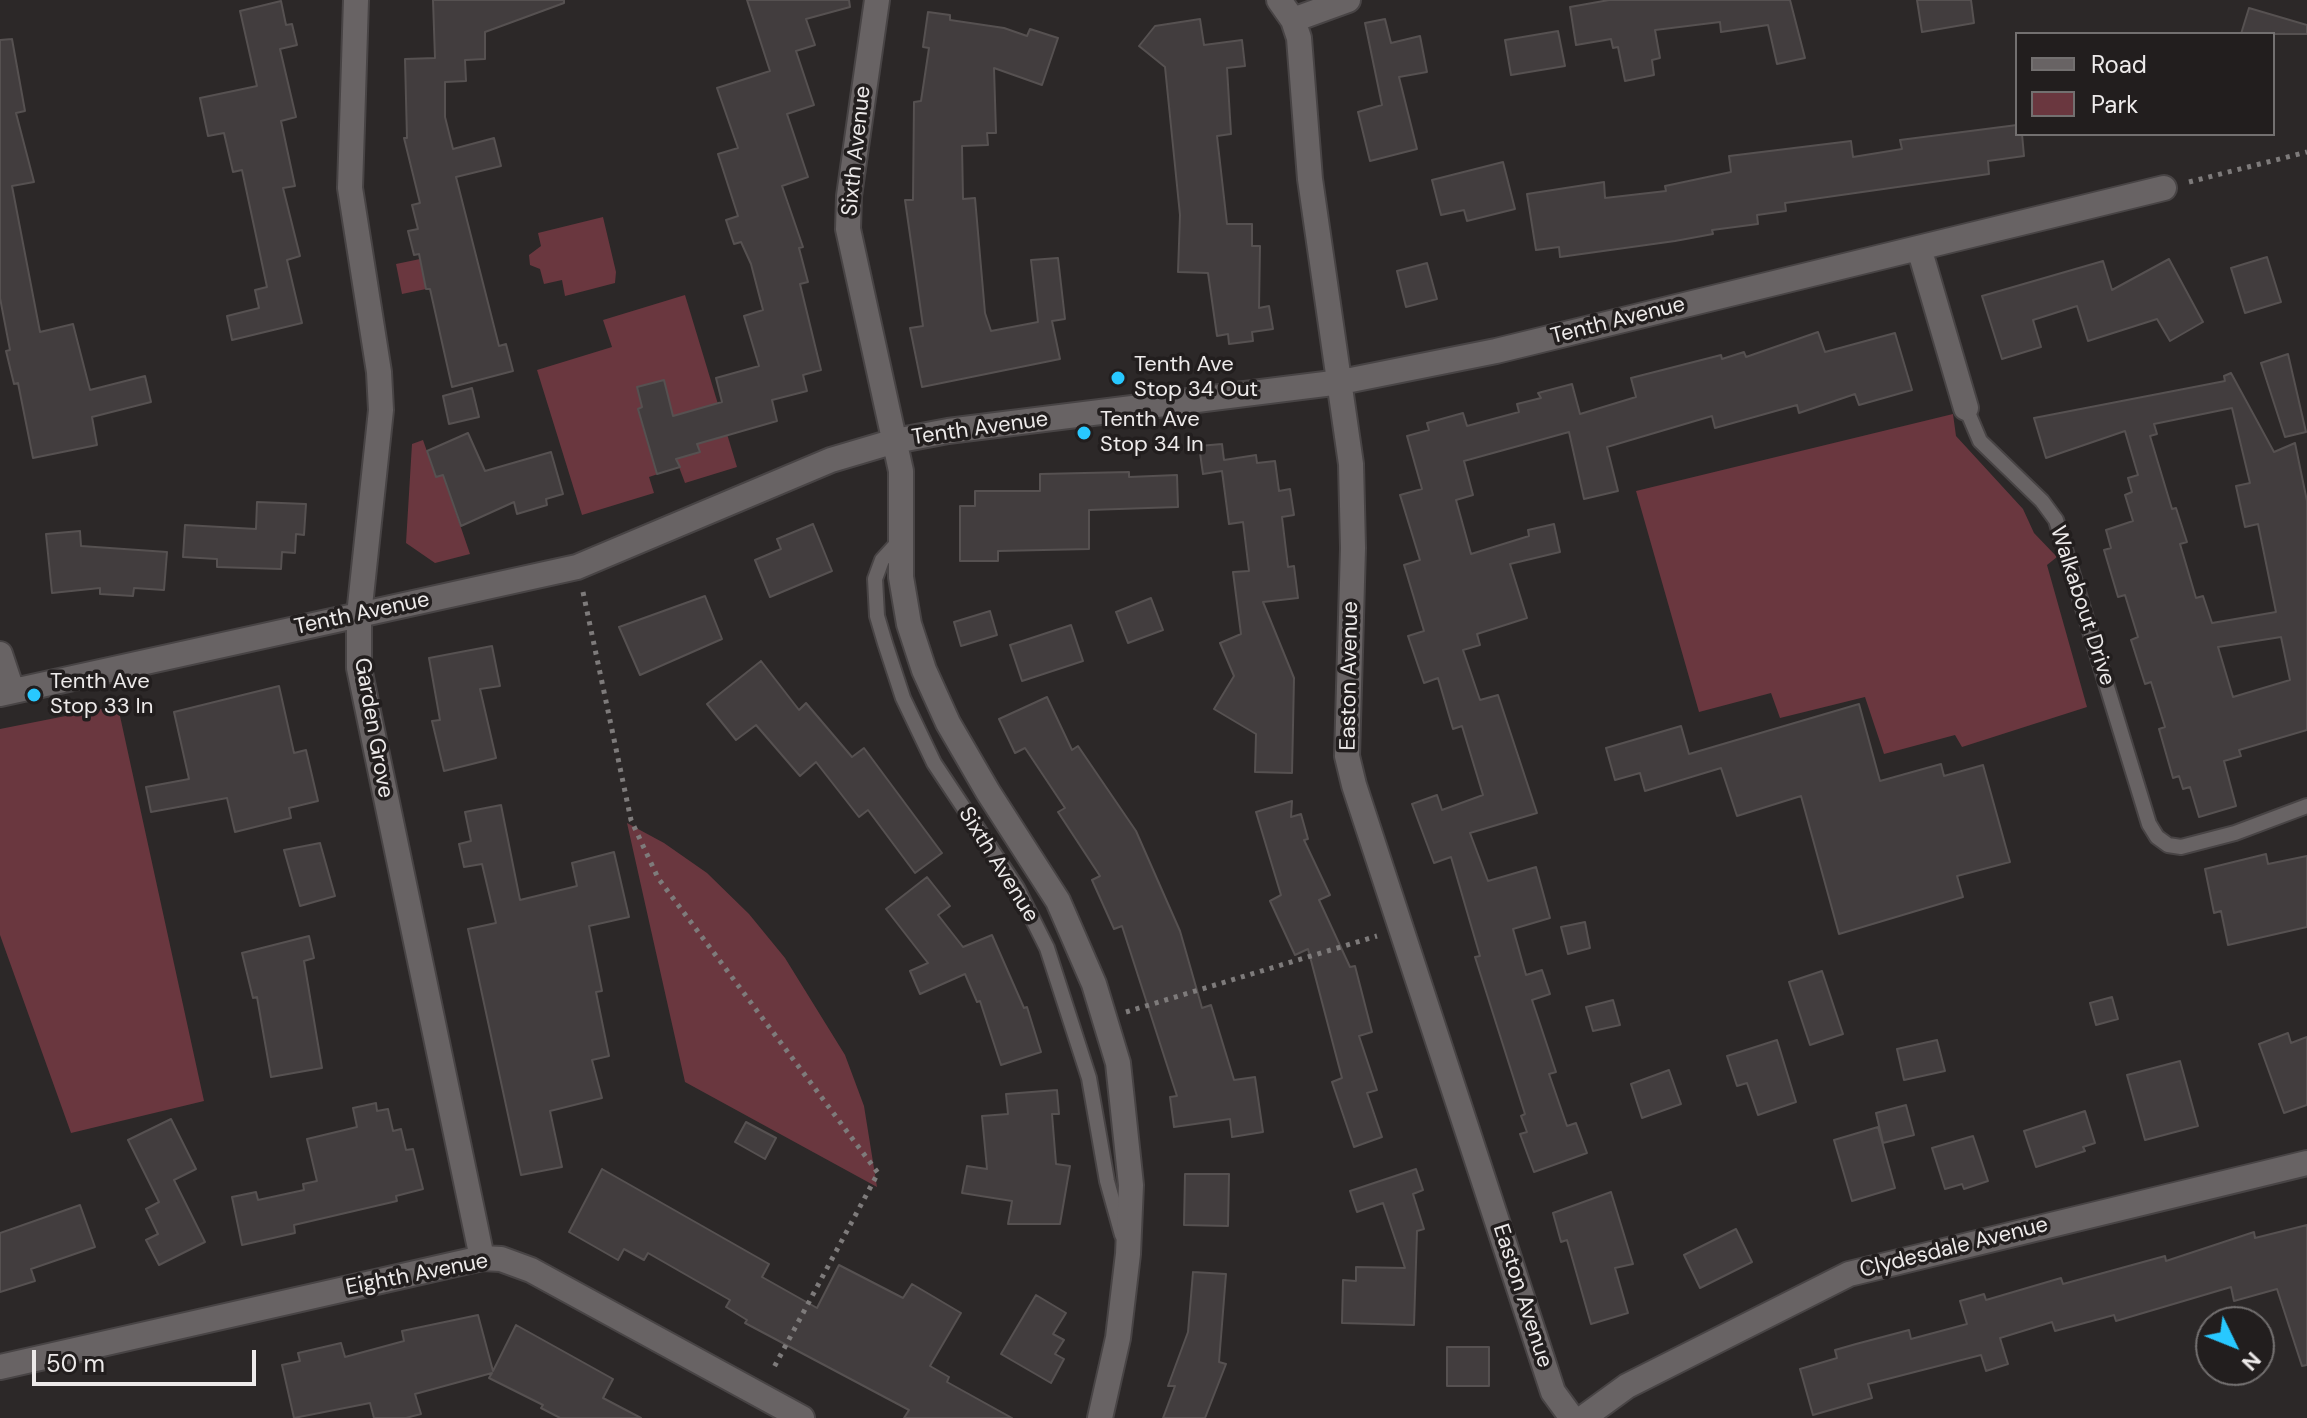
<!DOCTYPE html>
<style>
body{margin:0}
#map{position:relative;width:2307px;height:1418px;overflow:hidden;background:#2c2828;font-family:"DM Sans",sans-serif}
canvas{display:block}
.legend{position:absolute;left:2015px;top:32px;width:260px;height:104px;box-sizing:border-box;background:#221e1e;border:2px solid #737070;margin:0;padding:10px 14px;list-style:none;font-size:24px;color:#edeaea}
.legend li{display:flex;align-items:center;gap:16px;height:40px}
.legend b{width:40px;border:2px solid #737070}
.north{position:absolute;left:2195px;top:1306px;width:80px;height:80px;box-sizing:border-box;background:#221e1e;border:2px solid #737070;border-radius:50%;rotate:133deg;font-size:22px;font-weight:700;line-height:32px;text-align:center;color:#edeaea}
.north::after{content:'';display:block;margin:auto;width:28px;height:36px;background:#28c8ff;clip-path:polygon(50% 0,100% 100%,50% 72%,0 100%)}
.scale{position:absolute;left:32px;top:1350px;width:224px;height:36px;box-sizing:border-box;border:4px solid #edeaea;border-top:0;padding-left:10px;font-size:24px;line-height:28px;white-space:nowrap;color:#edeaea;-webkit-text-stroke:6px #221e1e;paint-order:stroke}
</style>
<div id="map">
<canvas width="2307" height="1418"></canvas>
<ul class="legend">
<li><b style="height:10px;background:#686364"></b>Road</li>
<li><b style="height:22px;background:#6a373f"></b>Park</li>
</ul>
<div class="north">N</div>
<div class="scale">50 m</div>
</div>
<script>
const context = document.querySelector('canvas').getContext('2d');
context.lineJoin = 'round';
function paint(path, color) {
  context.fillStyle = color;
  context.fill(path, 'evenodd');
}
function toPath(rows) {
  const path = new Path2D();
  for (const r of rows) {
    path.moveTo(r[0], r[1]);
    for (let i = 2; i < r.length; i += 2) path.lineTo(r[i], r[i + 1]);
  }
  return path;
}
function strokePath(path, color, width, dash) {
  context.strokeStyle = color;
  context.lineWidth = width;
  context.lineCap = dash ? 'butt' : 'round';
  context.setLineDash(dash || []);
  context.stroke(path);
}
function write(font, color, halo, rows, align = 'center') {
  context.font = font + ' "DM Sans",sans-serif';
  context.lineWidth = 7;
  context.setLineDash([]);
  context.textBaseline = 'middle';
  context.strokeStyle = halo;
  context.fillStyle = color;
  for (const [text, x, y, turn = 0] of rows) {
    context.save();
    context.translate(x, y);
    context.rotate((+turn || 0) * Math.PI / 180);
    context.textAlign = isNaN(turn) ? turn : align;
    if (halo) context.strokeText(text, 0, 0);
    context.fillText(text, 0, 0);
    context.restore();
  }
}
const green = toPath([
 [603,217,616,272,615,283,565,296,562,280,544,284,540,269,530,265,529,255,541,246,538,233],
 [420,259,426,289,402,294,396,264],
 [685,295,737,467,685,483,679,467,649,477,654,493,582,515,537,370,612,347,603,320],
 [1953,414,1956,436,2023,509,2034,533,2057,557,2047,565,2087,707,1962,747,1955,735,1884,754,1865,697,1780,718,1771,693,1699,712,1636,491],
 [423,440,436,477,443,475,470,554,435,563,406,543,412,444],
 [121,705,120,716,204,1101,71,1133,0,935,0,729],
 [627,823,664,843,707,873,749,914,785,958,845,1055,864,1106,877,1187,685,1082]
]);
const building = toPath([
 [433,0,564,0,564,3,485,32,485,59,465,60,466,81,445,82,445,117,453,149,494,138,501,166,456,177,499,346,506,344,513,371,452,387,430,289,426,289,419,254,414,255,408,231,418,229,412,205,420,203,404,138,407,138,405,59,435,58,433,0],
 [747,0,849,0,850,7,806,19,815,45,796,51,814,105,787,114,808,177,782,186,803,247,799,248,808,282,800,284,821,370,803,375,807,391,772,400,777,421,697,444,700,452,676,459,680,467,657,474,638,409,642,407,637,387,664,380,673,416,722,402,716,378,759,366,744,316,763,310,751,264,741,242,734,244,726,220,738,216,718,154,738,148,717,88,770,71,747,0],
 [1609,0,1790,0,1805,58,1777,64,1768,25,1721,32,1720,22,1655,30,1660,58,1652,60,1654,75,1625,81,1618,47,1613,48,1611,39,1576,45,1570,7,1609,0],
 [1917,0,1971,0,1974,23,1922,32,1917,0],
 [281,1,286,25,292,24,297,45,280,49,296,117,281,121,295,186,283,188,300,256,287,260,302,323,232,340,227,316,259,308,255,290,267,287,242,170,233,172,224,133,208,136,200,98,257,86,240,11,281,1],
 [2249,8,2307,25,2307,34,2241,34,2249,8],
 [928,12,950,15,950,20,1004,28,1027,36,1030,29,1058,38,1042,85,994,68,996,133,987,133,988,145,962,146,963,199,975,198,985,313,991,331,1038,322,1031,260,1058,258,1065,319,1052,321,1060,359,922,387,910,328,923,326,905,200,913,200,914,102,921,101,929,48,923,47,928,12],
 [1200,19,1204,45,1242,40,1245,66,1227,68,1231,134,1217,136,1227,224,1252,224,1252,246,1260,246,1259,308,1269,306,1273,329,1252,332,1253,341,1229,344,1228,334,1217,336,1208,273,1178,272,1180,215,1165,67,1139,46,1155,26,1200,19],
 [1385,19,1391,43,1420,36,1427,72,1399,77,1417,149,1370,161,1358,112,1382,105,1365,23,1385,19],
 [1558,31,1565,66,1511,75,1505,40,1558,31],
 [12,39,25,111,16,113,34,182,12,186,40,332,73,324,90,390,145,376,151,402,92,417,97,445,33,458,18,383,14,384,6,351,10,350,0,298,0,40,12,39],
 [2017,125,2017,134,2022,134,2024,156,1988,161,1989,174,1785,203,1786,211,1757,215,1758,224,1712,230,1713,234,1675,241,1560,257,1559,247,1536,250,1527,194,1604,182,1605,198,1666,191,1665,186,1731,172,1729,156,1851,141,1853,157,1902,149,1900,140,2017,125],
 [1503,162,1515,209,1467,221,1464,210,1441,215,1432,180,1503,162],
 [2267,257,2281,302,2245,313,2231,268,2267,257],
 [2169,259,2203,322,2170,341,2157,319,2088,341,2077,306,2033,320,2041,347,2002,359,1982,296,2103,261,2112,290,2169,259],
 [1427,263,1437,299,1406,307,1397,271,1427,263],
 [1818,332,1825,352,1895,333,1912,390,1859,405,1855,394,1799,413,1797,405,1715,428,1712,416,1607,447,1618,491,1584,499,1569,432,1464,461,1473,495,1456,500,1471,554,1529,536,1528,530,1554,524,1560,552,1510,564,1527,618,1477,634,1480,645,1463,650,1480,700,1498,695,1537,813,1470,833,1488,881,1536,867,1550,918,1513,929,1526,975,1542,970,1550,994,1532,1000,1556,1072,1549,1074,1567,1126,1576,1123,1587,1153,1534,1172,1520,1134,1527,1132,1521,1116,1525,1114,1475,957,1480,956,1451,857,1434,863,1412,804,1437,795,1442,810,1483,795,1462,726,1453,729,1438,678,1424,683,1408,636,1424,631,1404,565,1420,560,1400,495,1422,489,1407,436,1429,430,1427,423,1463,413,1467,426,1519,412,1517,404,1541,398,1538,393,1572,384,1580,414,1636,397,1631,378,1721,355,1722,359,1744,352,1746,357,1818,332],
 [2288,354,2306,432,2285,437,2261,363,2288,354],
 [2231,373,2274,452,2295,443,2307,501,2307,730,2239,750,2241,756,2224,761,2236,806,2199,817,2190,787,2183,789,2179,776,2173,778,2159,729,2165,727,2151,682,2145,684,2131,640,2138,637,2125,595,2118,597,2104,550,2111,548,2106,530,2133,521,2125,495,2132,492,2128,478,2138,475,2125,431,2046,458,2034,418,2225,381,2224,376,2231,373],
 [2232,408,2250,483,2236,486,2245,527,2258,524,2276,612,2212,623,2203,596,2196,598,2180,544,2187,542,2176,508,2172,509,2150,436,2157,434,2154,424,2232,408],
 [2281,637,2290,680,2233,697,2218,647,2281,637],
 [472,388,479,417,449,424,443,396,472,388],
 [468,433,485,471,551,452,563,494,546,499,547,505,517,514,514,502,461,526,443,475,436,477,427,451,468,433],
 [1222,444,1224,460,1256,455,1257,463,1275,461,1279,491,1290,489,1294,515,1282,517,1288,567,1294,566,1298,598,1263,602,1294,678,1292,773,1255,772,1256,734,1214,709,1234,676,1220,643,1241,634,1233,572,1249,571,1243,522,1229,524,1222,471,1203,474,1199,446,1222,444],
 [1129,472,1129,477,1177,475,1178,507,1089,510,1089,549,998,551,998,561,960,561,960,506,975,506,975,491,1040,491,1040,474,1129,472],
 [257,502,306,504,304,535,296,534,295,553,282,552,281,569,217,567,217,559,183,557,185,525,256,529,257,502],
 [813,524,832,571,770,597,755,560,781,549,777,539,813,524],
 [80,531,81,546,167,552,164,590,134,588,133,596,100,594,100,588,52,593,46,534,80,531],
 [705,596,722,639,640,675,619,627,705,596],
 [1151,598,1163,630,1128,643,1116,612,1151,598],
 [990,611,997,635,961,646,954,622,990,611],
 [1071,625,1083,661,1022,681,1010,645,1071,625],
 [492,646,500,686,480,689,496,758,444,771,432,721,440,720,429,658,492,646],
 [761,661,799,710,806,703,852,757,864,748,942,853,915,873,868,810,859,817,816,762,800,776,756,725,736,740,707,704,761,661],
 [279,686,294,753,306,750,318,801,289,808,291,818,235,832,227,798,151,812,146,787,189,779,174,712,279,686],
 [1047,697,1072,750,1078,746,1136,831,1180,931,1202,1008,1211,1005,1234,1080,1255,1077,1263,1132,1232,1137,1230,1119,1174,1127,1170,1097,1177,1096,1122,926,1114,929,1092,880,1100,876,1058,812,1065,808,1025,748,1015,753,999,719,1047,697],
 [1859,704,1880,781,1941,764,1944,776,1983,765,2010,862,1957,876,1963,897,1839,934,1801,796,1737,816,1721,768,1645,791,1640,773,1615,780,1606,748,1681,726,1689,754,1859,704],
 [1292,801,1291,817,1301,814,1308,839,1304,840,1330,895,1319,900,1350,967,1355,966,1372,1032,1359,1036,1377,1090,1367,1093,1382,1137,1354,1147,1332,1082,1342,1078,1308,949,1295,955,1270,901,1281,895,1256,812,1292,801],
 [501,805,520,900,577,886,572,863,614,852,629,917,589,926,602,991,596,992,609,1056,592,1060,602,1098,550,1111,562,1167,521,1175,468,929,496,923,482,864,464,867,459,844,471,841,465,812,501,805],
 [320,843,335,896,300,906,284,850,320,843],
 [2266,854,2268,864,2307,856,2307,927,2228,945,2221,911,2214,913,2205,869,2266,854],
 [927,877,950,906,938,915,963,947,992,935,1024,1008,1027,1007,1041,1052,1001,1065,980,1001,977,1002,965,974,920,994,910,971,928,963,886,909,927,877],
 [1585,922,1590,948,1568,954,1561,927,1585,922],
 [309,936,314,958,304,961,322,1068,271,1077,257,997,253,998,242,953,309,936],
 [1822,971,1843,1034,1810,1045,1789,982,1822,971],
 [2112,997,2118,1019,2096,1025,2090,1003,2112,997],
 [1613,1000,1620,1025,1593,1031,1586,1007,1613,1000],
 [2288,1033,2291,1043,2307,1037,2307,1105,2284,1113,2259,1044,2288,1033],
 [1777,1040,1796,1102,1758,1115,1747,1083,1737,1086,1727,1056,1777,1040],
 [1937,1040,1945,1071,1904,1080,1897,1049,1937,1040],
 [2180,1061,2198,1126,2145,1140,2127,1075,2180,1061],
 [1669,1070,1681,1104,1642,1118,1631,1084,1669,1070],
 [1057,1090,1059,1114,1052,1114,1056,1164,1070,1166,1060,1224,1008,1224,1012,1201,962,1193,967,1166,987,1169,982,1116,1008,1114,1006,1094,1057,1090],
 [376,1103,377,1111,388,1109,393,1131,401,1129,406,1150,413,1149,423,1189,396,1196,397,1201,294,1225,295,1233,242,1245,232,1197,256,1192,258,1200,304,1190,303,1184,317,1181,307,1139,357,1127,353,1108,376,1103],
 [1906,1105,1914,1135,1883,1143,1876,1113,1906,1105],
 [2085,1111,2095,1143,2083,1147,2085,1151,2036,1167,2024,1131,2085,1111],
 [171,1119,196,1169,174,1180,205,1242,159,1265,146,1240,158,1234,146,1209,159,1202,128,1140,171,1119],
 [746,1122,776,1138,765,1159,735,1142,746,1122],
 [1878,1127,1895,1188,1852,1201,1834,1140,1878,1127],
 [1973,1136,1988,1181,1964,1189,1962,1184,1945,1189,1932,1148,1973,1136],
 [602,1169,769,1264,762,1277,817,1308,839,1265,903,1298,912,1284,961,1313,930,1366,949,1377,947,1382,1012,1418,904,1418,909,1410,745,1323,747,1320,726,1307,730,1300,648,1253,644,1260,624,1249,618,1260,569,1232,602,1169],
 [1416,1169,1423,1190,1413,1194,1424,1229,1417,1231,1414,1325,1342,1323,1343,1280,1356,1281,1356,1267,1405,1268,1383,1203,1357,1212,1350,1191,1416,1169],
 [1185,1174,1229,1174,1228,1226,1184,1225,1185,1174],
 [1611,1192,1633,1264,1615,1268,1628,1313,1591,1324,1567,1240,1561,1242,1553,1213,1611,1192],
 [80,1205,95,1247,31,1269,35,1281,0,1292,0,1233,80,1205],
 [2307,1225,2307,1365,2302,1366,2277,1289,2234,1301,2231,1287,2116,1321,2114,1315,2055,1331,2052,1322,2000,1338,2008,1364,1986,1371,1981,1355,1868,1384,1872,1398,1813,1415,1800,1369,1837,1358,1835,1350,1856,1344,1909,1330,1911,1339,1967,1324,1960,1301,1984,1294,1986,1300,2061,1278,2063,1284,2165,1256,2166,1261,2254,1232,2255,1238,2307,1225],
 [1736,1229,1752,1262,1700,1288,1684,1255,1736,1229],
 [1193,1272,1226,1274,1219,1362,1226,1364,1205,1418,1163,1418,1175,1386,1168,1386,1188,1332,1193,1272],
 [1036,1295,1066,1313,1053,1334,1064,1340,1055,1354,1064,1359,1051,1383,1001,1354,1036,1295],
 [478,1315,493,1371,516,1325,613,1379,603,1398,641,1418,560,1418,541,1408,543,1405,489,1378,492,1373,415,1394,421,1414,406,1418,374,1418,370,1403,294,1418,282,1365,300,1361,298,1353,341,1343,345,1357,404,1341,402,1331,478,1315],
 [1447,1347,1489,1347,1489,1386,1447,1386,1447,1347]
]);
const path = toPath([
 [2189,182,2307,152],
 [583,592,631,820,658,878,878,1173,772,1371],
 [1126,1012,1377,936]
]);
const service = toPath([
 [1966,408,1980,441,2042,501,2056,520,2149,824,2157,837,2168,845,2181,847,2235,833,2307,806],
 [902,538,882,560,875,579,877,616,885,643,903,698,934,763,1017,888,1047,948,1089,1078,1107,1181,1122,1235]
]);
const minor = toPath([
 [356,0,350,188,379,372,381,410,359,615,359,668,482,1258],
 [877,0,849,196,848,229,901,471,901,577,909,624,924,670,948,723,988,792,1058,901,1094,984,1118,1063,1131,1185,1128,1254,1118,1338,1100,1418],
 [1279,0,1293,20,1299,38,1310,179,1351,464,1353,548,1347,756,1354,785,1553,1392,1572,1418],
 [1293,20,1348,0],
 [1919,248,1966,408],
 [0,654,12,690],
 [0,694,577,567,831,460,895,441,948,431,1341,382,1496,351,2164,188],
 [0,1367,482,1258,501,1259,531,1270,802,1418],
 [1583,1418,1627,1386,1849,1274,2307,1163]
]);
const markers = [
 [1118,378,8,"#28c8ff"],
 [1084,433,8,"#28c8ff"],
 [34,695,8,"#28c8ff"]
];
const streetNames = [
 ["Sixth Avenue",857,151,-84],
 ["Tenth Avenue",1618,321,-14],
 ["Tenth Avenue",980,429,-8],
 ["Walkabout Drive",2082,606,72],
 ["Tenth Avenue",362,614,-12],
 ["Easton Avenue",1350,676,-89],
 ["Garden Grove",373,728,80],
 ["Sixth Avenue",998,865,58],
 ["Clydesdale Avenue",1954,1248,-14],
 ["Eighth Avenue",417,1275,-11],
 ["Easton Avenue",1522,1296,72]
];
const poiNames = [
 ["Tenth Ave",1134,365],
 ["Stop 34 Out",1134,390],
 ["Tenth Ave",1100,420],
 ["Stop 34 In",1100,445],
 ["Tenth Ave",50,682],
 ["Stop 33 In",50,707]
];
paint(green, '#6a373f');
paint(building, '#423d3e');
strokePath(building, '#565151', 2);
strokePath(service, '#484445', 18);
strokePath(minor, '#484445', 28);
strokePath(path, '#7e7b7b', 5, [4, 6]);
strokePath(service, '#686364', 14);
strokePath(minor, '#686364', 24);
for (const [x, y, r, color] of markers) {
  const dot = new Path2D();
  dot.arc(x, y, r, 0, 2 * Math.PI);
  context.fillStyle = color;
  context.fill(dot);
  strokePath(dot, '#221e1e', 3);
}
write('22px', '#edeaea', '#221e1e', streetNames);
write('22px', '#edeaea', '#221e1e', poiNames, 'left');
</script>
